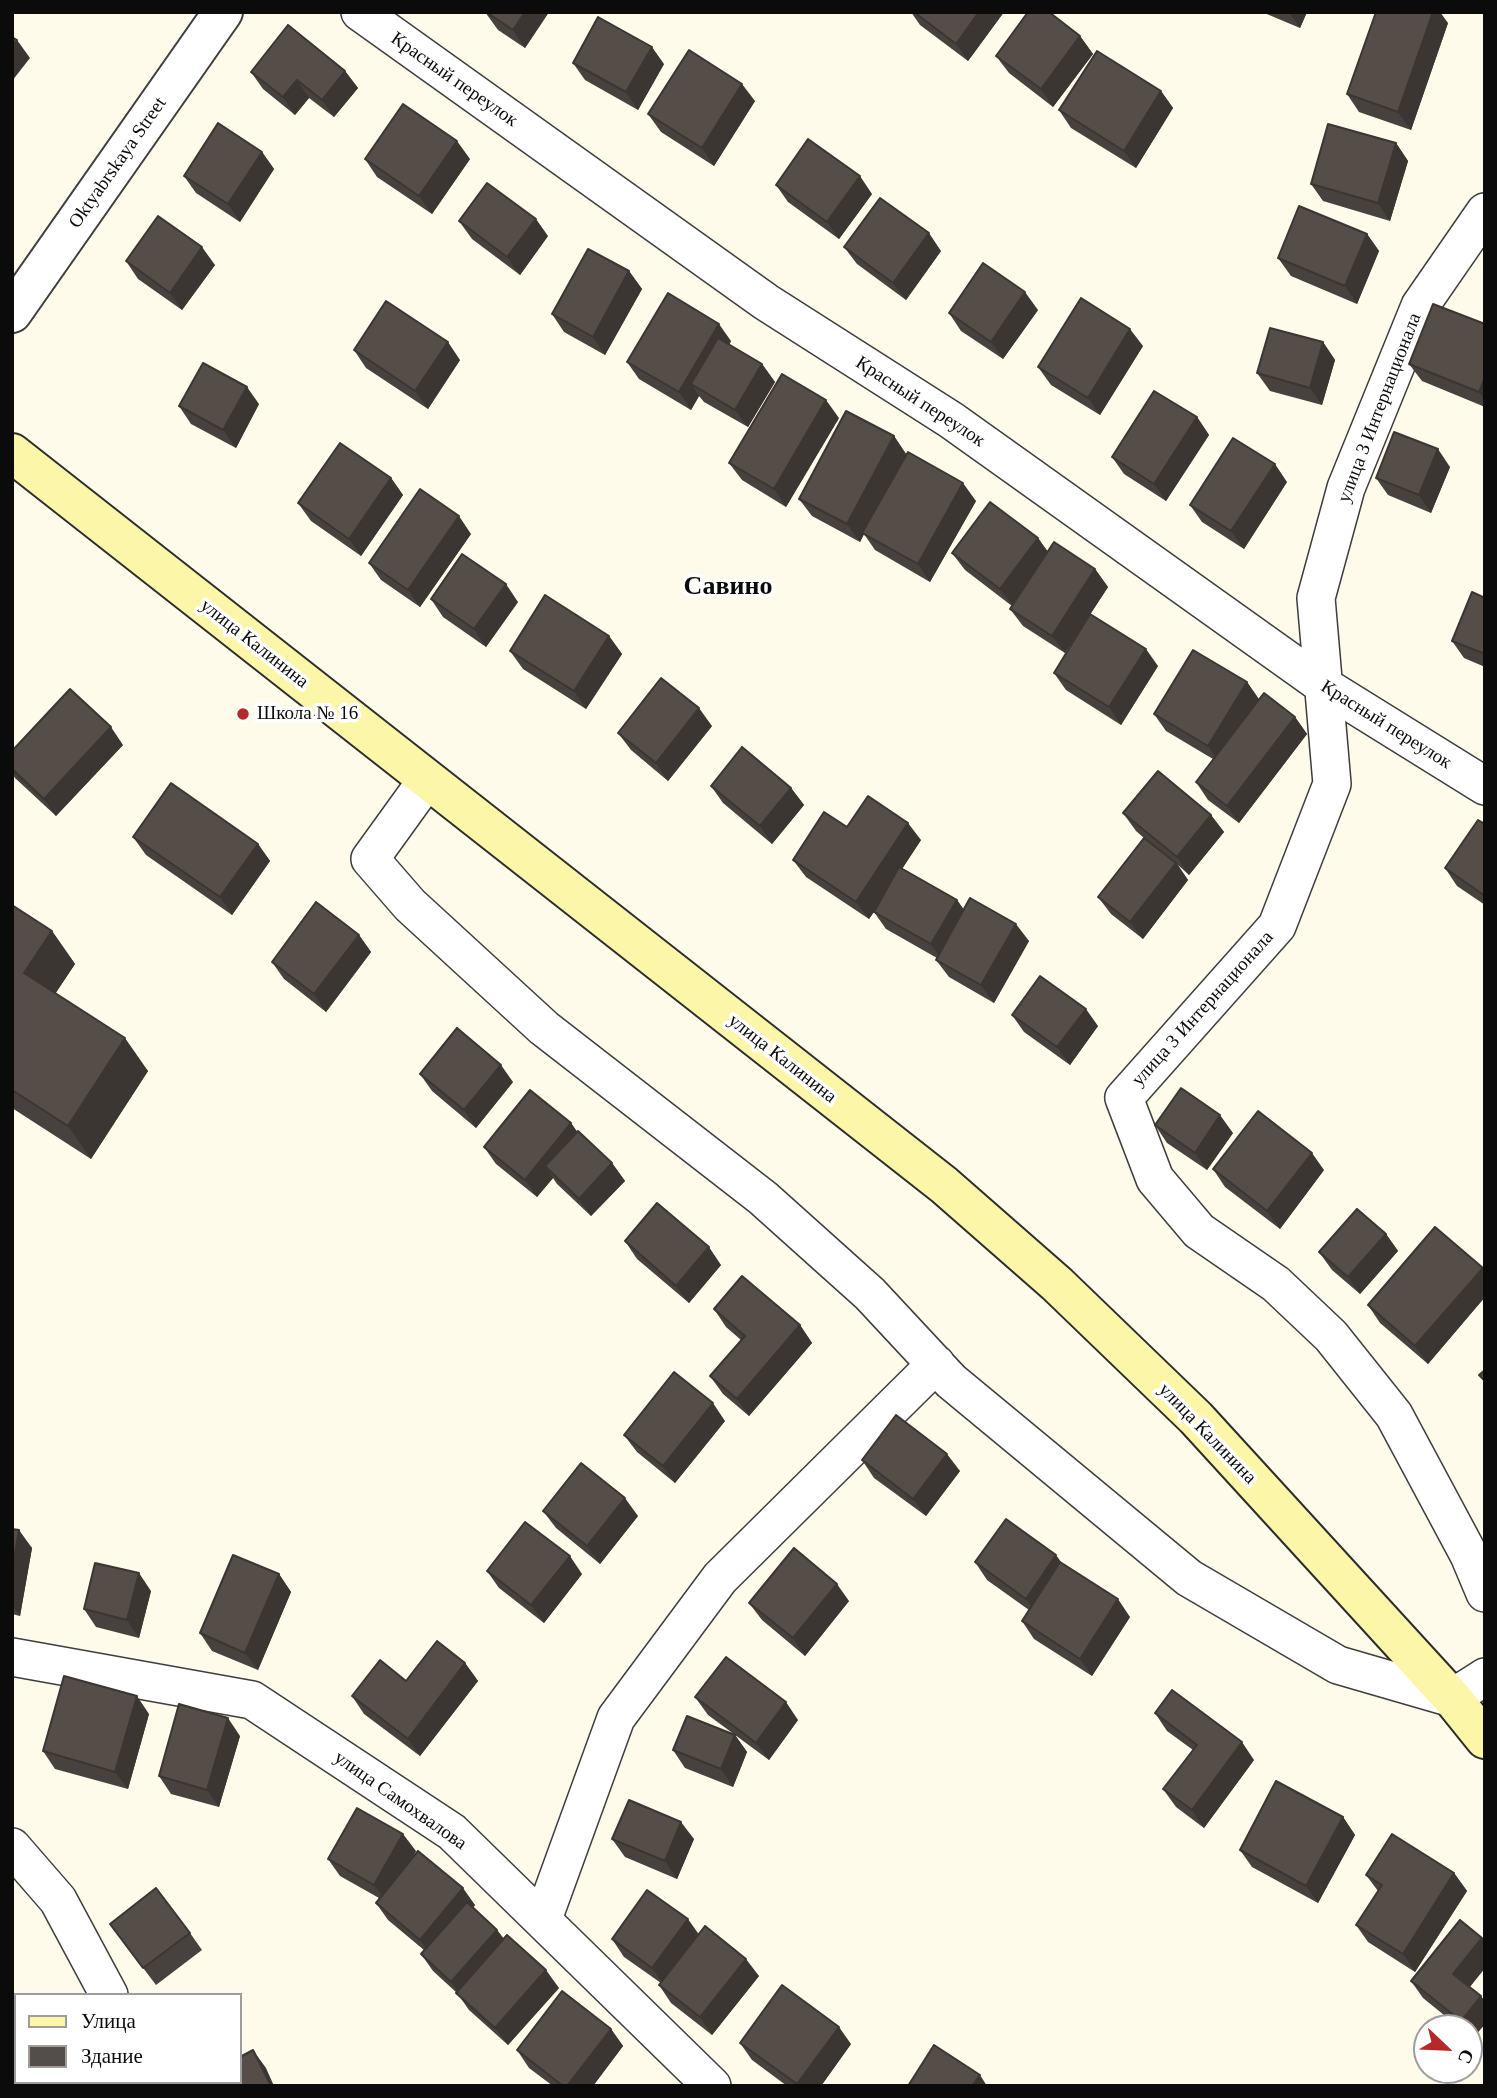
<!DOCTYPE html>
<meta charset="utf-8">
<style>
body{margin:0}
#map{position:relative;width:1497px;height:2098px;overflow:hidden;background:#fefbea;font-family:Georgia,serif}
canvas{display:block}
.frame{position:absolute;inset:0;border:14px solid #0b0b0b;pointer-events:none}
.legend{position:absolute;left:14px;top:1993px;width:228px;height:91px;box-sizing:border-box;background:#fff;border:2px solid #9d9d9d;margin:0;padding:9px 12px;list-style:none;font-size:21px;color:#0b0b0b}
.legend li{display:flex;align-items:center;gap:14px;height:35px}
.legend b{width:35px;border:2px solid #9d9d9d}
.north{position:absolute;left:1413px;top:2014px;width:70px;height:70px;box-sizing:border-box;background:#fff;border:2px solid #9d9d9d;border-radius:50%;rotate:113deg;font-size:19px;font-weight:700;line-height:28px;text-align:center;color:#0b0b0b}
.north::after{content:'';display:block;margin:auto;width:24px;height:32px;background:#b62929;clip-path:polygon(50% 0,100% 100%,50% 72%,0 100%)}
</style>
<div id="map">
<canvas width="1497" height="2098"></canvas>
<div class="frame"></div>
<ul class="legend">
<li><b style="height:9px;background:#fcf7a8"></b>Улица</li>
<li><b style="height:19px;background:#544d48"></b>Здание</li>
</ul>
<div class="north">С</div>
</div>
<script>
const context = document.querySelector('canvas').getContext('2d');
context.lineJoin = 'round';
function toPath(rows) {
  const path = new Path2D();
  for (const r of rows) {
    path.moveTo(r[0], r[1]);
    for (let i = 2; i < r.length; i += 2) path.lineTo(r[i], r[i + 1]);
  }
  return path;
}
function strokePath(path, color, width, dash) {
  context.strokeStyle = color;
  context.lineWidth = width;
  context.lineCap = dash ? 'butt' : 'round';
  context.setLineDash(dash || []);
  context.stroke(path);
}
function paint(path, color) {
  context.fillStyle = color;
  context.fill(path, 'evenodd');
}
function write(font, color, halo, rows, align = 'center') {
  context.font = font + ' Georgia,serif';
  context.lineWidth = 7;
  context.setLineDash([]);
  context.textBaseline = 'middle';
  context.strokeStyle = halo;
  context.fillStyle = color;
  for (const [text, x, y, turn = 0] of rows) {
    context.save();
    context.translate(x, y);
    context.rotate((+turn || 0) * Math.PI / 180);
    context.textAlign = isNaN(turn) ? turn : align;
    if (halo) context.strokeText(text, 0, 0);
    context.fillText(text, 0, 0);
    context.restore();
  }
}
const minor = toPath([
 [360,12,766,302,951,420,1324,686,1485,786],
 [1485,212,1420,306,1346,488,1316,598,1332,784,1277,926,1124,1098,1155,1179,1199,1231,1276,1284,1331,1336,1394,1415,1469,1555,1485,1593],
 [427,780,370,859,410,905,544,1028,763,1198,870,1294,951,1381,1189,1578,1338,1665,1452,1698,1485,1677],
 [12,1657,252,1700,452,1832,712,2086],
 [12,1847,58,1900,109,1995],
 [543,1919,616,1718,720,1578,936,1364],
 [156,2082,157,2086]
]);
const tertiary = toPath([
 [12,313,223,12]
]);
const secondary = toPath([
 [12,453,944,1185,1057,1284,1196,1418,1452,1698,1485,1739]
]);
const wall = toPath([
 [485,12,549,12,525,48,498,30],
 [911,12,1004,12,968,61,920,25],
 [1262,12,1307,12,1300,28],
 [1448,23,1411,130,1359,112,1347,94],
 [1080,36,1093,54,1053,107,1009,73,996,56],
 [573,63,664,64,638,110,585,80],
 [345,71,358,88,334,117,309,98,295,115,263,89,251,72],
 [1161,91,1173,108,1136,168,1071,128,1059,110],
 [755,101,714,166,661,132,648,114],
 [1396,143,1408,161,1390,221,1323,201,1311,184],
 [262,152,274,169,240,222,196,193,184,176],
 [365,159,470,159,432,214,377,177],
 [776,185,872,194,839,239,788,202],
 [459,221,548,236,520,275,472,239],
 [1367,234,1379,251,1357,304,1291,276,1278,258],
 [844,247,941,251,906,300,857,264],
 [126,261,215,265,182,310,138,279],
 [629,271,642,289,605,355,564,332,552,314],
 [1038,310,1003,359,961,331,949,313],
 [1485,324,1485,407,1422,381,1409,364],
 [731,341,729,345,762,364,775,382,748,427,704,402,699,396,691,410,639,379,627,362],
 [1323,342,1335,360,1322,405,1270,391,1257,373],
 [1143,346,1100,415,1051,385,1038,367],
 [354,350,460,360,428,409,366,368],
 [259,404,236,448,191,424,179,406],
 [1197,417,1209,435,1166,501,1124,474,1112,457],
 [839,418,786,507,742,480,729,463],
 [894,436,906,454,976,501,930,582,875,550,864,534,860,542,812,516,799,499],
 [1450,467,1431,513,1388,495,1376,478],
 [391,478,403,495,361,556,311,521,298,503],
 [1287,482,1244,549,1202,522,1190,505],
 [471,534,420,607,381,580,369,563],
 [1038,538,1048,552,1095,569,1108,587,1065,653,1023,626,1010,609,1012,606,965,570,952,553],
 [1485,598,1485,667,1464,658,1452,641],
 [431,599,518,602,486,647,443,617],
 [609,636,622,654,586,709,523,669,510,651],
 [1158,666,1121,725,1066,690,1054,673],
 [1247,682,1259,699,1295,717,1307,734,1239,823,1208,800,1196,782,1213,759,1166,731,1154,714],
 [712,726,668,781,631,750,618,733],
 [123,745,56,816,15,778,12,773,12,751],
 [711,786,791,788,804,805,772,844,723,803],
 [1123,813,1211,815,1224,832,1189,875,1178,865,1188,880,1143,939,1111,914,1098,897,1152,845,1136,831],
 [1485,824,1485,905,1457,886,1445,868],
 [847,827,921,840,902,869,957,900,964,910,1029,941,994,1003,949,977,936,960,937,958,886,929,874,912,869,919,806,877,793,860],
 [133,837,258,844,270,861,232,915,146,855],
 [12,905,52,931,75,964,55,994,148,1071,91,1159,12,1108],
 [359,935,371,952,326,1012,284,979,272,962],
 [1012,1015,1098,1026,1070,1065,1024,1032],
 [420,1074,513,1082,476,1128,432,1091],
 [571,1123,577,1132,612,1163,625,1181,591,1216,557,1184,553,1178,537,1197,496,1164,484,1147],
 [1155,1125,1233,1133,1207,1170,1167,1143],
 [1213,1169,1324,1170,1280,1229,1225,1187],
 [1386,1234,1398,1251,1360,1294,1332,1270,1319,1252],
 [625,1241,721,1265,689,1303,637,1259],
 [1483,1268,1485,1270,1485,1297,1428,1364,1380,1323,1368,1305],
 [714,1309,800,1325,812,1343,749,1416,723,1394,710,1376,741,1340,726,1327],
 [725,1421,675,1483,637,1452,624,1435],
 [862,1460,960,1471,926,1516,874,1478],
 [543,1511,638,1516,600,1564,556,1528],
 [12,1529,32,1548,20,1616,12,1614],
 [975,1562,1130,1617,1092,1676,1034,1639,1022,1621,1029,1610,987,1580],
 [487,1571,582,1574,544,1623,499,1588],
 [279,1574,291,1592,258,1670,212,1651,200,1633],
 [151,1591,139,1638,96,1627,84,1609],
 [849,1601,805,1656,762,1620,749,1603],
 [465,1663,478,1681,420,1756,364,1714,352,1696],
 [695,1697,798,1720,769,1760,708,1715],
 [1155,1713,1254,1760,1204,1828,1176,1807,1163,1789,1193,1750,1167,1731],
 [149,1714,128,1789,55,1769,43,1751],
 [735,1735,747,1752,733,1787,685,1768,673,1750],
 [240,1736,219,1807,171,1794,159,1776],
 [1343,1817,1355,1835,1318,1903,1252,1867,1240,1850],
 [612,1839,694,1839,677,1879,625,1857],
 [416,1851,411,1860,475,1905,473,1908,497,1930,504,1939,559,1988,508,2045,469,2010,457,1993,433,1971,421,1954,424,1950,388,1920,376,1903,379,1898,340,1876,328,1859],
 [1454,1873,1467,1891,1415,1972,1368,1942,1356,1925,1378,1891,1366,1875],
 [110,1924,190,1933,202,1950,156,1985],
 [699,1934,759,1976,712,2035,671,2003,659,1985,661,1983,624,1957,612,1939],
 [1482,1938,1485,1942,1485,1968,1469,1987,1481,1996,1485,2002,1485,2024,1473,2038,1469,2035,1469,2028,1460,2028,1423,1998,1411,1981],
 [611,2029,623,2046,593,2086,553,2086,529,2068,517,2050],
 [740,2043,851,2044,821,2086,787,2086,752,2060],
 [176,2082,187,2082,181,2086,178,2086]
]);
const shadedWall = toPath([
 [525,12,549,12,525,48,513,30],
 [979,12,1004,12,968,61,956,44],
 [1289,12,1307,12,1300,28],
 [1433,12,1440,12,1448,23,1411,130,1398,112],
 [1080,36,1093,54,1053,107,1041,89],
 [17,40,30,58,12,81,12,47],
 [652,47,664,64,638,110,626,92],
 [345,71,358,88,334,117,322,100],
 [297,80,309,98,295,115,283,97],
 [742,84,755,101,714,166,702,148],
 [1161,91,1173,108,1136,168,1124,151],
 [457,141,470,159,432,214,419,196],
 [1396,143,1408,161,1390,221,1378,203],
 [262,152,274,169,240,222,228,204],
 [860,176,872,194,839,239,827,222],
 [536,219,548,236,520,275,507,257],
 [929,233,941,251,906,300,893,283],
 [1367,234,1379,251,1357,304,1345,286],
 [202,247,215,265,182,310,170,293],
 [629,271,642,289,605,355,593,337],
 [1025,292,1038,310,1003,359,991,342],
 [719,324,731,341,702,391,691,384,699,396,691,410,679,392],
 [1130,329,1143,346,1100,415,1088,398],
 [448,342,460,360,428,409,415,391],
 [1323,342,1335,360,1322,405,1310,388],
 [762,364,775,382,748,427,735,410],
 [1485,377,1485,400,1479,392],
 [247,387,259,404,236,448,223,430],
 [826,400,839,418,786,507,774,489],
 [1197,417,1209,435,1166,501,1154,484],
 [894,436,906,454,862,533,864,534,860,542,847,524],
 [1438,449,1450,467,1431,513,1419,495],
 [1275,464,1287,482,1244,549,1231,531],
 [391,478,403,495,361,556,349,539],
 [963,483,976,501,930,582,918,564],
 [459,516,471,534,420,607,408,590],
 [1038,538,1050,555,1013,606,1000,589],
 [1095,569,1108,587,1065,653,1052,636],
 [506,584,518,602,486,647,474,629],
 [609,636,622,654,586,709,574,691],
 [1146,649,1158,666,1121,725,1109,707],
 [1247,682,1259,700,1220,764,1208,746],
 [699,708,712,726,668,781,656,763],
 [1295,717,1307,734,1239,823,1227,806],
 [111,727,123,745,56,816,44,799],
 [791,788,804,805,772,844,760,826],
 [1211,815,1224,832,1189,875,1177,857],
 [908,823,921,840,869,919,856,902],
 [258,844,270,861,232,915,220,897],
 [1176,863,1188,880,1143,939,1130,922],
 [957,900,969,917,943,962,931,944],
 [1016,924,1029,941,994,1003,981,985],
 [52,931,75,964,47,1006,24,973],
 [359,935,371,952,326,1012,314,994],
 [1086,1009,1098,1026,1070,1065,1057,1047],
 [125,1038,148,1071,91,1159,68,1126],
 [501,1065,513,1082,476,1128,464,1110],
 [1220,1115,1233,1133,1207,1170,1195,1153],
 [571,1123,583,1140,545,1166,553,1178,537,1197,525,1180],
 [1312,1153,1324,1170,1280,1229,1267,1211],
 [612,1163,625,1181,591,1216,579,1199],
 [1386,1234,1398,1251,1360,1294,1348,1277],
 [709,1247,721,1265,689,1303,676,1286],
 [1483,1268,1485,1270,1485,1297,1428,1364,1415,1346],
 [800,1325,812,1343,749,1416,737,1399],
 [713,1403,725,1421,675,1483,663,1466],
 [947,1454,960,1471,926,1516,913,1499],
 [625,1498,638,1516,600,1564,587,1546],
 [19,1530,32,1548,20,1616,12,1605,12,1570],
 [1056,1555,1069,1573,1038,1616,1026,1599],
 [570,1556,582,1574,544,1623,531,1605],
 [139,1573,151,1591,139,1638,127,1620],
 [279,1574,291,1592,258,1670,245,1653],
 [837,1584,849,1601,805,1656,793,1638],
 [1118,1599,1130,1617,1092,1676,1080,1659],
 [465,1663,478,1681,420,1756,408,1739],
 [137,1696,149,1714,128,1789,115,1772],
 [786,1702,798,1720,769,1760,756,1743],
 [228,1718,240,1736,219,1807,207,1790],
 [735,1735,747,1752,733,1787,721,1769],
 [1242,1742,1254,1760,1204,1828,1192,1810],
 [1343,1817,1355,1835,1318,1903,1306,1886],
 [681,1822,694,1839,677,1879,665,1861],
 [403,1834,416,1851,387,1902,374,1885],
 [1454,1873,1467,1891,1415,1972,1403,1954],
 [463,1888,475,1905,433,1957,420,1940],
 [688,1919,700,1936,665,1986,652,1968],
 [497,1930,510,1947,463,1999,451,1982],
 [1482,1938,1485,1942,1485,1968,1466,1992,1453,1974],
 [746,1959,759,1976,712,2035,700,2017],
 [546,1970,559,1988,508,2045,495,2028],
 [1481,1996,1485,2002,1485,2024,1473,2038,1469,2032,1469,2028,1466,2028,1461,2021],
 [839,2027,851,2044,821,2086,798,2086,797,2084],
 [611,2029,623,2046,593,2086,567,2086],
 [253,2050,266,2068,274,2086,271,2086],
 [16,2069,16,2082,30,2082,29,2086,12,2086,12,2076],
 [980,2075,987,2086,972,2086]
]);
const building = toPath([
 [486,12,525,12,513,30,486,12],
 [914,12,979,12,956,44,914,12],
 [1028,12,1049,12,1080,36,1041,89,996,56,1028,12],
 [1376,12,1433,12,1398,112,1347,94,1376,12],
 [598,17,652,47,626,92,573,63,598,17],
 [288,25,345,71,322,100,297,80,283,97,251,72,288,25],
 [12,37,17,40,12,47,12,37],
 [689,50,742,84,702,148,648,114,689,50],
 [1097,51,1161,91,1124,151,1059,110,1097,51],
 [403,104,457,141,419,196,365,159,403,104],
 [218,123,262,152,228,204,184,176,218,123],
 [1328,124,1396,143,1378,203,1311,184,1328,124],
 [808,139,860,176,827,222,776,185,808,139],
 [487,183,536,219,507,257,459,221,487,183],
 [880,198,929,233,893,283,844,247,880,198],
 [1299,206,1367,234,1345,286,1278,258,1299,206],
 [158,216,202,247,170,293,126,261,158,216],
 [588,249,629,271,593,337,552,314,588,249],
 [983,263,1025,292,991,342,949,313,983,263],
 [668,293,719,324,679,392,627,362,668,293],
 [1081,298,1130,329,1088,398,1038,367,1081,298],
 [386,301,448,342,415,391,354,350,386,301],
 [1433,304,1485,324,1485,377,1479,392,1409,364,1433,304],
 [1270,328,1323,342,1310,388,1257,373,1270,328],
 [718,338,762,364,735,410,691,384,718,338],
 [203,363,247,387,223,430,179,406,203,363],
 [782,374,826,400,774,489,729,463,782,374],
 [1154,391,1197,417,1154,484,1112,457,1154,391],
 [846,411,894,436,847,524,799,499,846,411],
 [1394,432,1438,449,1419,495,1376,478,1394,432],
 [1233,438,1275,464,1231,531,1190,505,1233,438],
 [340,443,391,478,349,539,298,503,340,443],
 [908,452,963,483,918,564,862,533,908,452],
 [420,489,459,516,408,590,369,563,420,489],
 [990,502,1038,538,1000,589,952,553,990,502],
 [1054,542,1095,569,1052,636,1010,609,1054,542],
 [462,554,506,584,474,629,431,599,462,554],
 [1472,592,1485,598,1485,654,1452,641,1472,592],
 [545,595,609,636,574,691,510,651,545,595],
 [1090,614,1146,649,1109,707,1054,673,1090,614],
 [1193,650,1247,682,1208,746,1154,714,1193,650],
 [661,678,699,708,656,763,618,733,661,678],
 [70,689,111,727,44,799,12,769,12,751,70,689],
 [1264,693,1295,717,1227,806,1196,782,1264,693],
 [742,747,791,788,760,826,711,786,742,747],
 [1158,771,1211,815,1177,857,1123,813,1158,771],
 [171,783,258,844,220,897,133,837,171,783],
 [868,796,908,823,856,902,793,860,824,812,847,827,868,796],
 [1478,820,1485,824,1485,896,1445,868,1478,820],
 [1144,838,1176,863,1130,922,1098,897,1144,838],
 [899,867,957,900,931,944,874,912,899,867],
 [970,898,1016,924,981,985,936,960,970,898],
 [316,902,359,935,314,994,272,962,316,902],
 [12,905,52,931,24,973,125,1038,68,1126,12,1090,12,905],
 [1040,976,1086,1009,1057,1047,1012,1015,1040,976],
 [457,1028,501,1065,464,1110,420,1074,457,1028],
 [1181,1088,1220,1115,1195,1153,1155,1125,1181,1088],
 [530,1090,571,1123,525,1180,484,1147,530,1090],
 [1258,1111,1312,1153,1267,1211,1213,1169,1258,1111],
 [578,1131,612,1163,579,1199,545,1166,578,1131],
 [657,1203,709,1247,676,1286,625,1241,657,1203],
 [1357,1209,1386,1234,1348,1277,1319,1252,1357,1209],
 [1435,1227,1483,1268,1415,1346,1368,1305,1435,1227],
 [742,1276,800,1325,737,1399,710,1376,745,1336,714,1309,742,1276],
 [1485,1370,1485,1381,1479,1375,1485,1370],
 [674,1372,713,1403,663,1466,624,1435,674,1372],
 [896,1415,947,1454,913,1499,862,1460,896,1415],
 [581,1463,625,1498,587,1546,543,1511,581,1463],
 [1006,1519,1056,1555,1026,1599,975,1562,1006,1519],
 [525,1522,570,1556,531,1605,487,1571,525,1522],
 [12,1529,19,1530,12,1570,12,1529],
 [794,1548,837,1584,793,1638,749,1603,794,1548],
 [233,1555,279,1574,245,1653,200,1633,233,1555],
 [1060,1562,1118,1599,1080,1659,1022,1621,1060,1562],
 [95,1563,139,1573,127,1620,84,1609,95,1563],
 [437,1641,465,1663,408,1739,352,1696,380,1660,406,1681,437,1641],
 [726,1657,786,1702,756,1743,695,1697,726,1657],
 [64,1676,137,1696,115,1772,43,1751,64,1676],
 [1172,1690,1242,1742,1192,1810,1163,1789,1197,1745,1155,1713,1172,1690],
 [179,1704,228,1718,207,1790,159,1776,179,1704],
 [687,1716,735,1735,721,1769,673,1750,687,1716],
 [1276,1781,1343,1817,1306,1886,1240,1850,1276,1781],
 [629,1800,681,1822,665,1861,612,1839,629,1800],
 [357,1808,403,1834,374,1885,328,1859,357,1808],
 [1392,1834,1454,1873,1403,1954,1356,1925,1382,1885,1366,1875,1392,1834],
 [418,1851,463,1888,420,1940,376,1903,418,1851],
 [156,1888,190,1933,143,1968,110,1924,156,1888],
 [647,1890,688,1919,652,1968,612,1939,647,1890],
 [467,1902,497,1930,451,1982,421,1954,467,1902],
 [1460,1920,1482,1938,1453,1974,1481,1996,1461,2021,1411,1981,1460,1920],
 [705,1926,746,1959,700,2017,659,1985,705,1926],
 [507,1935,546,1970,495,2028,456,1993,507,1935],
 [782,1985,839,2027,797,2084,740,2043,782,1985],
 [562,1991,611,2029,567,2086,563,2086,517,2050,562,1991],
 [12,2038,16,2039,16,2069,12,2076,12,2038],
 [934,2045,980,2075,972,2086,908,2086,934,2045],
 [253,2050,271,2086,184,2086,191,2082,240,2082,240,2057,253,2050]
]);
const markers = [
 [243,714,7,"#b62929"]
];
const streetNames = [
 ["Красный переулок",454,80,35],
 ["Oktyabrskaya Street",118,163,-55],
 ["Красный переулок",920,402,33],
 ["улица 3 Интернационала",1380,408,-69],
 ["улица Калинина",254,644,38],
 ["Красный переулок",1386,725,32],
 ["улица 3 Интернационала",1203,1009,-48],
 ["улица Калинина",782,1059,38],
 ["улица Калинина",1207,1434,46],
 ["улица Самохвалова",400,1801,35]
];
const poiNames = [
 ["Школа № 16",257,714]
];
const districtNames = [
 ["Савино",728,587]
];
strokePath(minor, '#3e3e3e', 40);
strokePath(tertiary, '#3e3e3e', 42);
strokePath(secondary, '#2d2d2d', 42);
strokePath(minor, '#fff', 37);
strokePath(tertiary, '#fff', 38);
strokePath(secondary, '#fcf7a8', 38);
paint(wall, '#48423e');
paint(shadedWall, '#3b3632');
paint(building, '#544d48');
strokePath(building, '#3b3632', 2);
for (const [x, y, r, color] of markers) {
  const dot = new Path2D();
  dot.arc(x, y, r, 0, 2 * Math.PI);
  context.fillStyle = color;
  context.fill(dot);
  strokePath(dot, '#fff', 2.5);
}
write('19px', '#0b0b0b', '#fff', streetNames);
write('19px', '#0b0b0b', '#fff', poiNames, 'left');
write('bold 26px', '#0b0b0b', '#fff', districtNames);
</script>
